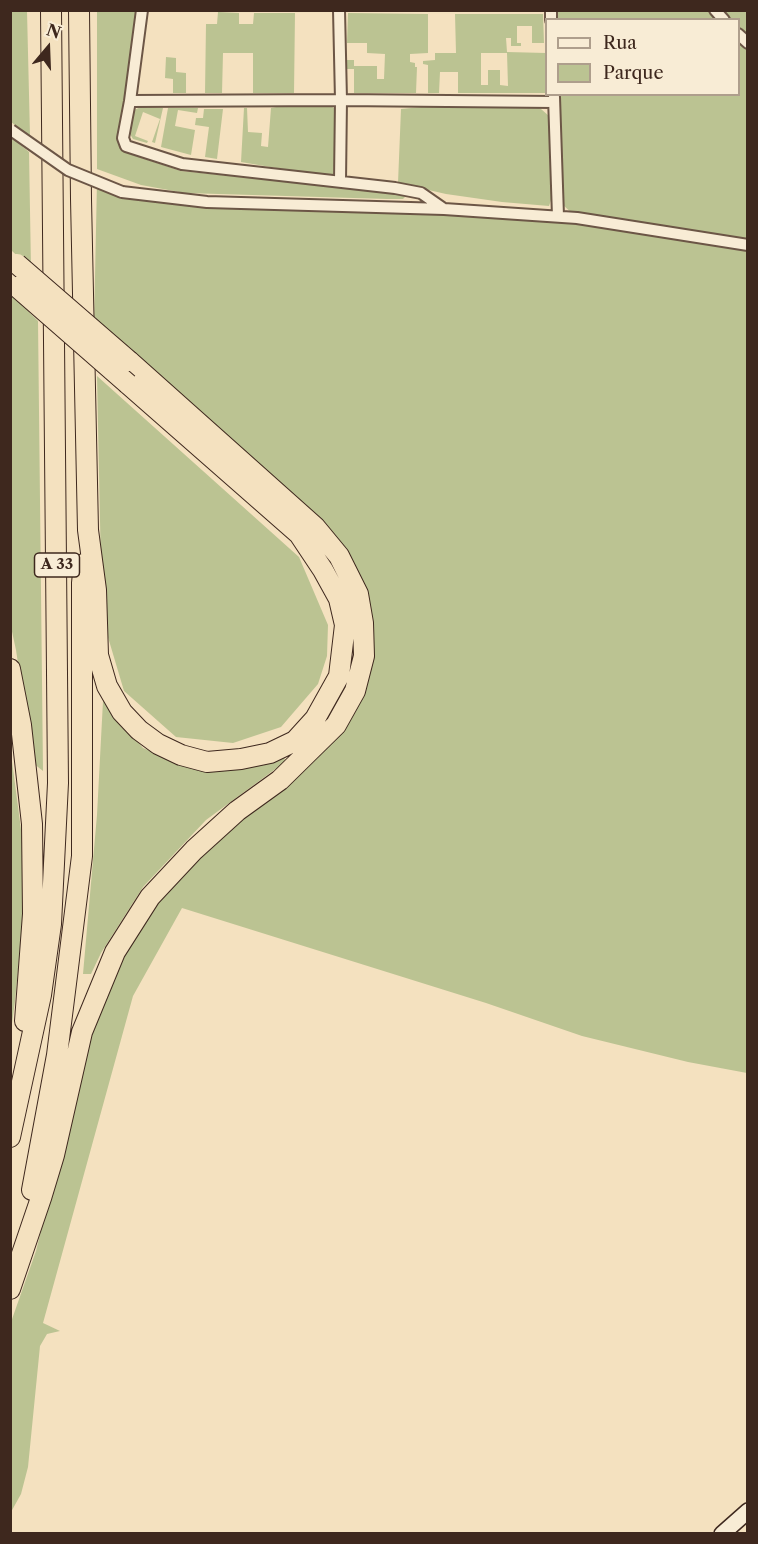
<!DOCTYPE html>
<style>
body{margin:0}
#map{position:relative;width:758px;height:1544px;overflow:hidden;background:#f4e1bf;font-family:"Libre Caslon Text",serif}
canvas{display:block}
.frame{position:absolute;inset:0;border:12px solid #3e281e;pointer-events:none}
.legend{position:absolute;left:545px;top:18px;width:195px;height:78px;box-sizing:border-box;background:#f8ecd5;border:2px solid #ae9e8c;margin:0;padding:8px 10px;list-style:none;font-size:18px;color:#3e281e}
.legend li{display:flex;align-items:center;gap:12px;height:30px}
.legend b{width:30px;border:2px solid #ae9e8c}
.north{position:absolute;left:18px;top:18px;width:60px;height:60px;-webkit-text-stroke:4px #f8ecd5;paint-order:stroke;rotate:19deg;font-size:16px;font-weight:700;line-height:24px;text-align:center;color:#3e281e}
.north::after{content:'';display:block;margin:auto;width:21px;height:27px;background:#3e281e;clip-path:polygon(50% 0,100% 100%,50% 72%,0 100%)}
</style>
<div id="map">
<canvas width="758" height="1544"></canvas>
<div class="frame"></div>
<ul class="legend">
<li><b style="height:8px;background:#f8ecd5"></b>Rua</li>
<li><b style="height:16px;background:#bbc392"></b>Parque</li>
</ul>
<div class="north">N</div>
</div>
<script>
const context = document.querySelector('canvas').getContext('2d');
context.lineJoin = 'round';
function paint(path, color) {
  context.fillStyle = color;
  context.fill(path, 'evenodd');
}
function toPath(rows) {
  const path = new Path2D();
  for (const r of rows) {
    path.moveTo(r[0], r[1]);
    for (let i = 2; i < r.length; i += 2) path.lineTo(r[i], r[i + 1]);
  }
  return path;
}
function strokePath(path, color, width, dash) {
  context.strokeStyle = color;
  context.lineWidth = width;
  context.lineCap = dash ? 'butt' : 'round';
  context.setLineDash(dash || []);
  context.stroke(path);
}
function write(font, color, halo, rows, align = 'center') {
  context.font = font + ' "Libre Caslon Text",serif';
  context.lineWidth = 4.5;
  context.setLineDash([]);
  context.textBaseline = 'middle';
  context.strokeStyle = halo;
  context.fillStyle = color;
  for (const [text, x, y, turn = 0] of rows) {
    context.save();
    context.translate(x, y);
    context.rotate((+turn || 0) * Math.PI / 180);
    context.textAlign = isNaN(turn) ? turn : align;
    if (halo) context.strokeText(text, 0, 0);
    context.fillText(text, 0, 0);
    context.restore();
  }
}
const green = toPath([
 [10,11,27,11,30,136,11,122],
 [97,11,138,11,119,139,121,148,133,155,181,171,401,193,405,197,403,199,387,199,185,193,141,185,97,169],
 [557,11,747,11,747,1073,688,1062,582,1036,486,1003,182,908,133,996,43,1323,60,1331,47,1334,40,1346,28,1467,21,1494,11,1512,11,1322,36,1251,75,1094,86,1037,118,958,154,900,228,828,345,724,364,656,339,556,94,325,97,181,122,192,207,202,576,217,562,204,559,95,738,94,738,20,557,19],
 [218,12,239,13,239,24,253,24,254,13,295,13,294,93,253,93,253,53,223,53,222,93,205,93,206,24,217,24],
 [348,13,428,14,428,53,410,54,410,62,415,63,415,67,417,67,416,93,354,93,354,69,347,69,347,60,354,60,354,66,377,66,377,79,384,79,385,54,367,53,367,43,347,43],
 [455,14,543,14,544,43,532,43,532,26,517,26,517,43,521,43,521,46,511,46,511,38,506,38,507,52,546,53,546,93,458,93,458,72,440,72,439,93,428,93,428,65,423,64,423,61,435,60,435,53,456,53],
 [481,53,507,53,508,86,500,85,500,70,488,70,488,85,481,85],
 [166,57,176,58,176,72,186,73,186,93,173,93,173,79,165,78],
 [292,104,327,104,334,108,337,115,337,140,333,174,329,177,241,162,244,108,247,108,248,132,262,133,261,146,268,147,271,108],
 [452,104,529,104,541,109,549,116,552,182,551,200,549,206,502,202,446,194,398,183,401,109],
 [141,107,163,108,155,143,152,142,160,119,143,112,135,136,148,141,147,143,133,139,130,134,134,110],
 [168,108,198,108,197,113,178,110,175,126,195,130,191,155,161,147],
 [204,109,223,109,217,159,205,157,209,127,195,125,196,118,203,118],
 [11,137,29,152,31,269,11,250],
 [11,294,38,321,43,771,33,763,16,650,11,627],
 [97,376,299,557,328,625,327,656,318,684,281,727,233,743,176,737,124,691,102,617],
 [103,701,143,748,190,767,284,754,285,762,206,820,143,887,101,953,91,974,83,974,97,815],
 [10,746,27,875,15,1001,11,1031]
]);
const street = toPath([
 [142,10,130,101,123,138,126,146,182,164,395,188,421,193,444,209],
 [339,10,341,100,340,181],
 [551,10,551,20],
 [715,10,724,20],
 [738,34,748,43],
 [554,97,558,216],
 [130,101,341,100,554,102],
 [122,192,207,202,444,209,577,218,748,245]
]);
const secondary = toPath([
 [722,1534,748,1511]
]);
const highway = toPath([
 [79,10,81,199,88,530,96,590,98,655,107,686,122,712,139,730,158,744,181,755,207,762,241,759,270,753,295,741,315,719,339,676,345,625,339,599,323,570,299,534,128,384],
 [10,669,21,725,32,824,33,914,25,1021],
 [10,1137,41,995,51,924,58,783,51,10],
 [32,1190,57,1055,82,856,82,583,84,564],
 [10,1289,41,1198,54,1155,82,1032,115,952,150,897,194,850,237,811,280,780,336,725,355,691,364,656,363,623,358,594,339,556,315,527,129,361]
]);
const streetBridge = toPath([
 [11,130,68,170,122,192]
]);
const highwayBridge = toPath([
 [17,264,129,361],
 [17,287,128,384]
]);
const shields = [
 [57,565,45]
];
const shieldNames = [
 ["A 33",57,565]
];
paint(green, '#bbc392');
strokePath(street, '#6c5646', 14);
strokePath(secondary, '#3e281e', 18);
strokePath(highway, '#3e281e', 22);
strokePath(street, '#f8ecd5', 10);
strokePath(secondary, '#f8ecd5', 15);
strokePath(highway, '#f4e1bf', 20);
strokePath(streetBridge, '#6c5646', 14, []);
strokePath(highwayBridge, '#3e281e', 22, []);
strokePath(streetBridge, '#f8ecd5', 10);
strokePath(highwayBridge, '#f4e1bf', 20);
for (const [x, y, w] of shields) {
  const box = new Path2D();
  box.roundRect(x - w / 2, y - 12, w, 24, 4.5);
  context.fillStyle = '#f8ecd5';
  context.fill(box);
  strokePath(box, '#3e281e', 1.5);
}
write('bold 15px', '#3e281e', null, shieldNames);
</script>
